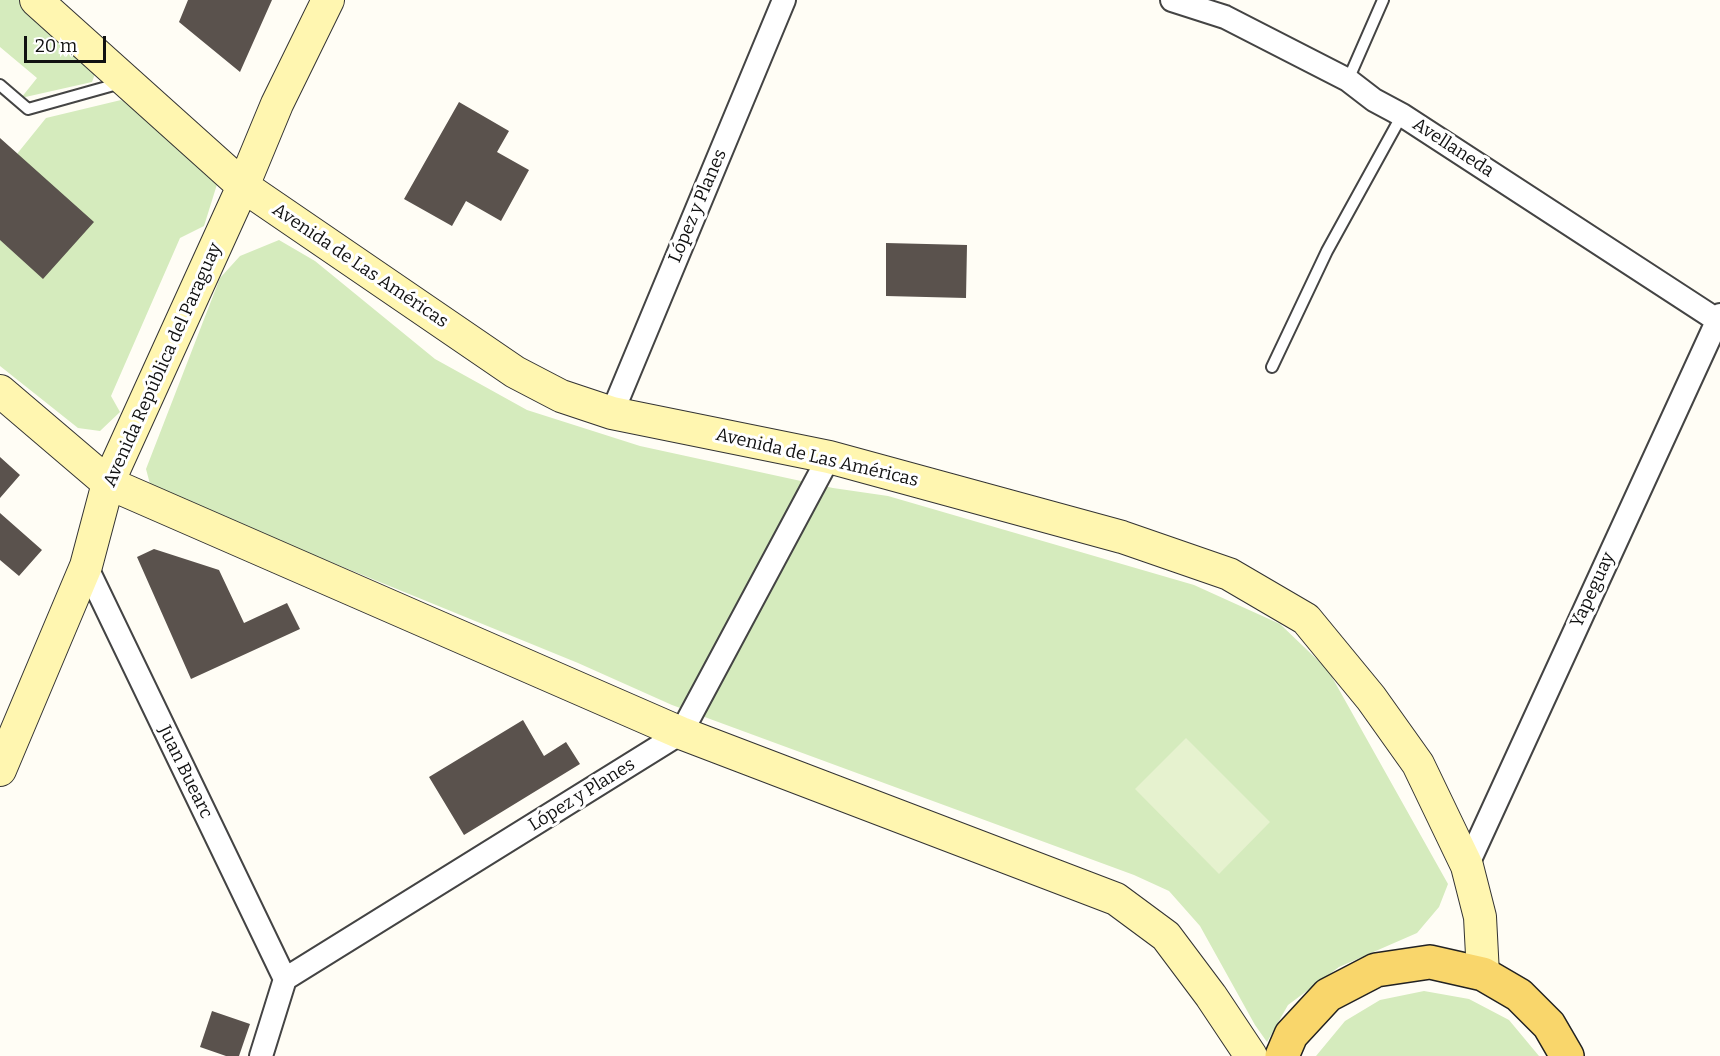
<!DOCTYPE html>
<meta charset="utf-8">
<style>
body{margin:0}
#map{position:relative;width:1720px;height:1056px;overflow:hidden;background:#fffdf5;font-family:Bitter,serif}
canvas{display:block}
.scale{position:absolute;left:24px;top:36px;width:82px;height:27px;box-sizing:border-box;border:3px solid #111;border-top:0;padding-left:8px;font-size:18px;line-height:21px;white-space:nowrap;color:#111;-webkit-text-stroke:4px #fff;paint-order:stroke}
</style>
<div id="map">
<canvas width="1720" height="1056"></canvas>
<div class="scale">20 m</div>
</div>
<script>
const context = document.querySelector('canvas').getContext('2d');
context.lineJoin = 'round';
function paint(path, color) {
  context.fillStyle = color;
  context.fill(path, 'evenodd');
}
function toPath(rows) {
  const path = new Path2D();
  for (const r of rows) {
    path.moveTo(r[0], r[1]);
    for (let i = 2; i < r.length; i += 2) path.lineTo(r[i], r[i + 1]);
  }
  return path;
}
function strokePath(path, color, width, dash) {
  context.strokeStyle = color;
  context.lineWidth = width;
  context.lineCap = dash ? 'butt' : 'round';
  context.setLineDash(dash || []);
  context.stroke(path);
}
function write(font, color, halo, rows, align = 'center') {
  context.font = font + ' Bitter,serif';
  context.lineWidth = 6;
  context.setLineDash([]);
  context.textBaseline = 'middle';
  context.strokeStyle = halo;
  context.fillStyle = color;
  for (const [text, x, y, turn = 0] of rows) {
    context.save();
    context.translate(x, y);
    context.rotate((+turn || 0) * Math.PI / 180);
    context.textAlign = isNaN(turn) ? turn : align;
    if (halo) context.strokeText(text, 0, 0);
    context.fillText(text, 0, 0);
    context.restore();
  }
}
const green = toPath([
 [0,0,20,0,98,66,92,82,21,98,37,78,0,47],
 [121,100,156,122,219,178,204,226,180,238,111,396,120,412,100,431,78,428,0,366,0,175,46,118],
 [279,240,315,261,435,359,527,410,640,446,833,488,888,496,1194,585,1280,624,1328,670,1351,711,1448,884,1439,907,1417,933,1339,967,1288,1005,1267,1042,1255,1025,1200,926,1169,891,1134,875,672,705,578,663,201,509,150,484,146,469,220,278,240,256],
 [1424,991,1469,999,1509,1020,1539,1056,1316,1056,1345,1021,1380,1000]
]);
const pitch = toPath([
 [1186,738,1270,822,1219,874,1135,789]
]);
const building = toPath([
 [188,0,272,0,240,72,179,22],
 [459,102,509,131,497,152,529,170,501,221,466,201,452,226,404,199],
 [0,138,94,222,43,279,0,240],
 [886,243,967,245,966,298,886,296],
 [0,457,20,475,0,498],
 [0,513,42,550,19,576,0,560],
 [154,549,219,570,244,623,287,603,300,629,191,679,137,557],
 [523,720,544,756,566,742,580,764,464,835,429,777],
 [212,1011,250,1024,239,1056,226,1056,200,1047]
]);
const lane = toPath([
 [1348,80,1383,0],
 [0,85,28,109,121,83],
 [1272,367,1327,251,1402,115]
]);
const street = toPath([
 [1172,0,1225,17,1348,80,1374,100,1402,115,1720,322],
 [612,413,784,0],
 [86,566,285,979],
 [1467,866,1720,315],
 [261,1056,285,979,681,733,829,457]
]);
const secondary = toPath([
 [36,0,243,186,515,372,561,396,612,413,829,457,1122,537,1229,574,1306,619,1371,698,1418,764,1467,866,1480,917,1483,974],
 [0,391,108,483,681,733,1116,899,1166,936,1211,996,1251,1056],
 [0,770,86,566,108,483,243,186,277,104,328,0]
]);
const primary = toPath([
 [1282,1056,1291,1035,1328,995,1376,970,1430,962,1483,974,1519,995,1549,1025,1567,1056]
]);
const streetNames = [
 ["Avellaneda",1453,148,33],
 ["López y Planes",698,206,-67],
 ["Avenida de Las Américas",360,266,34],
 ["Avenida República del Paraguay",163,365,-66],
 ["Avenida de Las Américas",817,458,13],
 ["Yapeguay",1593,590,-65],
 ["Juan Buearc",185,772,64],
 ["López y Planes",582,795,-32]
];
paint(green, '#d5ebbd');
paint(pitch, '#e6f2cf');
paint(building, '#5a524d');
strokePath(lane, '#444', 14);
strokePath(street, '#444', 26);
strokePath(secondary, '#333', 34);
strokePath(primary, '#222', 36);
strokePath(lane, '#fff', 10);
strokePath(street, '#fff', 22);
strokePath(secondary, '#fff6b0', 32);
strokePath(primary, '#f9d66b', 33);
write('18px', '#111', '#fff', streetNames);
</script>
